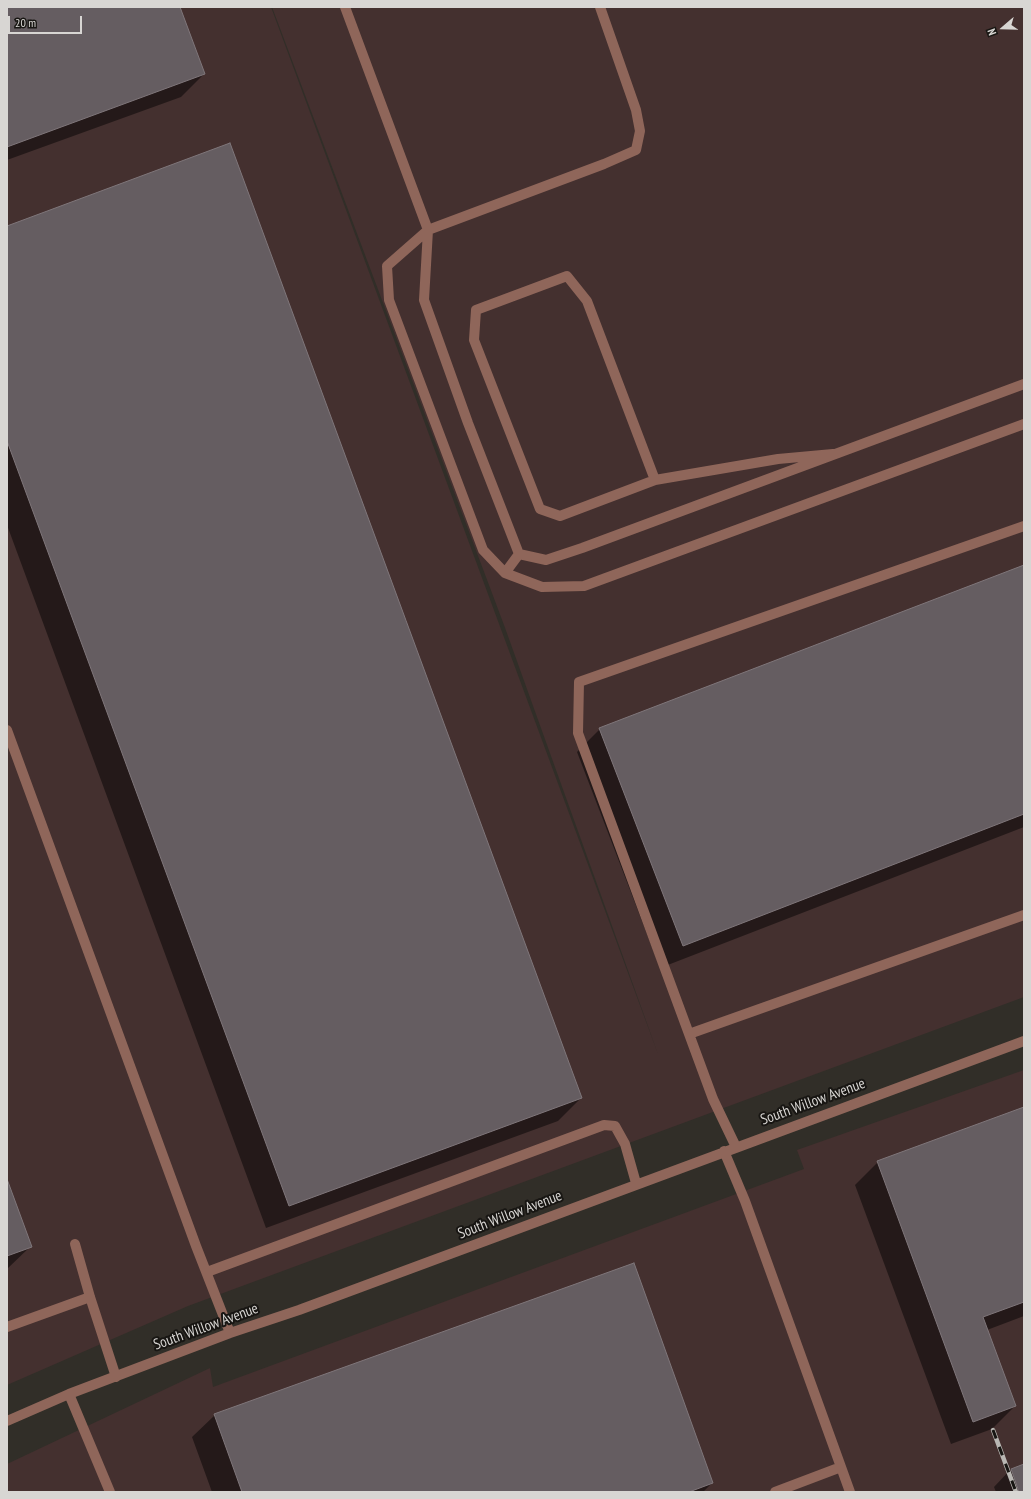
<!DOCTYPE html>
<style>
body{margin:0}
#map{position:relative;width:1031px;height:1499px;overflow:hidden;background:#312e28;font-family:"PT Sans Narrow",sans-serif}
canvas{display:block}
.frame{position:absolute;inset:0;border:8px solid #d8d6d3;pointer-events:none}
.north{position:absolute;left:983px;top:8px;width:40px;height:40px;-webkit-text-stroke:3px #181613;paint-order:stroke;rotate:250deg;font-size:11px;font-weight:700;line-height:16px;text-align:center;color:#d8d6d3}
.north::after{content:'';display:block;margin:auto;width:14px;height:18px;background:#d8d6d3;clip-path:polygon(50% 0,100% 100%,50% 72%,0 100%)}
.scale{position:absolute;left:8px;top:16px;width:74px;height:18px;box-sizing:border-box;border:2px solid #d8d6d3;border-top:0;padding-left:5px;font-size:12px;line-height:14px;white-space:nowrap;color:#d8d6d3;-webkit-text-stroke:3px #181613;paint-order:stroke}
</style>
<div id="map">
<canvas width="1031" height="1499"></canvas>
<div class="frame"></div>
<div class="north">N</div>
<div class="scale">20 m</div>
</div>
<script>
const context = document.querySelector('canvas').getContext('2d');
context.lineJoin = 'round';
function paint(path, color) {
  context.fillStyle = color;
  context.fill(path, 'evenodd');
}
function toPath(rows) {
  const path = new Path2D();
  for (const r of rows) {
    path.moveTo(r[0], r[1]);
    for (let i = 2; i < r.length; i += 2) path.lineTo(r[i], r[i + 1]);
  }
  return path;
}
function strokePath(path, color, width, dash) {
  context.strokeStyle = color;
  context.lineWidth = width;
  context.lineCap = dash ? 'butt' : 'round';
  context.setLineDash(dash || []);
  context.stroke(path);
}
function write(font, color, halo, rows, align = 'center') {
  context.font = font + ' "PT Sans Narrow",sans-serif';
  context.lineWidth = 4;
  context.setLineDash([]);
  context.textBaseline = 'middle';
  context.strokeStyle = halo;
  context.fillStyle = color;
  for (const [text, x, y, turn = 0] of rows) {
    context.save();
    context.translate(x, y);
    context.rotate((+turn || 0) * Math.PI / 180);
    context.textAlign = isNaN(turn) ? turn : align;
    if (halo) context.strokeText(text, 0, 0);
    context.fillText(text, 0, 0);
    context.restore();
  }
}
const industrial = toPath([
 [7,7,271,7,658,1054,504,625,272,7,1024,7,1024,997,188,1306,7,1385],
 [1024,1070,1024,1492,7,1492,7,1464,210,1368,213,1387,804,1169,797,1150]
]);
const shadow = toPath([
 [7,7,179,7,204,74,181,97,7,160],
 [7,227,581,1098,558,1121,266,1228,7,525],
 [1024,566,1024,827,660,968,577,752,600,729],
 [1024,1108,1024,1316,987,1330,1015,1406,992,1429,951,1444,855,1185,878,1162],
 [7,1182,31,1246,7,1269],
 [215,1415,712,1483,703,1492,212,1492,192,1437],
 [1024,1465,1024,1492,996,1492,994,1487,1011,1469]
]);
const building = toPath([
 [7,7,180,7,205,74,7,147,7,7],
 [230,143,582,1098,289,1206,7,441,7,226,230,143],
 [1024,565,1024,814,683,946,599,728,1024,565],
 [1024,1107,1024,1302,983,1317,1016,1406,973,1422,877,1161,1024,1107],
 [7,1179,32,1247,7,1256,7,1179],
 [634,1263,713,1483,689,1492,242,1492,214,1414,634,1263],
 [1024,1464,1024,1492,1019,1492,1011,1469,1024,1464]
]);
const minor = toPath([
 [345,7,428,230,424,300,468,423,519,554],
 [600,7,636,110,640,131,636,150,604,164,428,230,387,266,389,300,483,550,505,573,542,587,584,586,1024,424],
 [655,480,587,301,567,276,476,310,474,340,540,509,560,516,655,480,778,459,833,454],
 [519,554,546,560,582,548,1024,384],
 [505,573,519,554],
 [7,730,196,1246,230,1333],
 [689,1034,1024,915],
 [736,1147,713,1099,578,733,579,682,1024,526],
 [724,1151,745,1201,841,1467],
 [75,1244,90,1297,116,1377],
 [207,1272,604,1125,615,1126,625,1144,636,1183],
 [7,1327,90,1297],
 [69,1394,110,1492],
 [7,1421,69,1394,230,1333,299,1310,1024,1041],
 [775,1492,841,1467,850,1492]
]);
const rail = toPath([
 [993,1430,1016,1492]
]);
const streetNames = [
 ["South Willow Avenue",813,1102,-20],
 ["South Willow Avenue",510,1215,-21],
 ["South Willow Avenue",206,1327,-20]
];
paint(industrial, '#44302f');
paint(shadow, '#0007');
paint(building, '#655d61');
strokePath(building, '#7f767a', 1);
strokePath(minor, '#8f665a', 10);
strokePath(rail, '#b9b7b3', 4.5);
strokePath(rail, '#181613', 3, [9]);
write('15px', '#d8d6d3', '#181613', streetNames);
</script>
